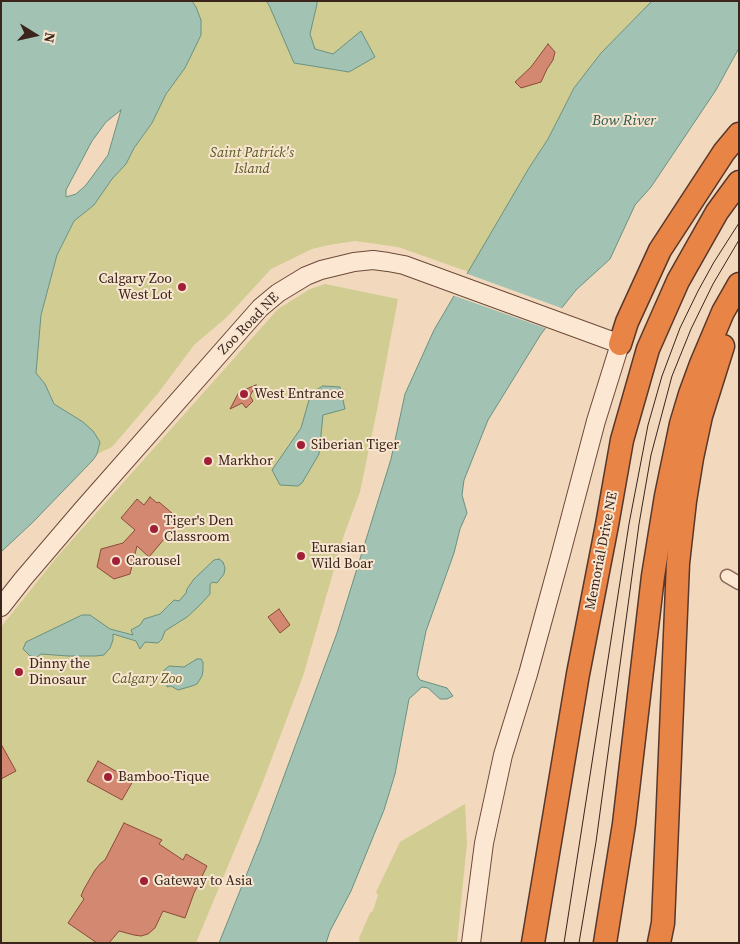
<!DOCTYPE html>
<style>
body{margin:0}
#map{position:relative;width:740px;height:944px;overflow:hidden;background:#f2d9be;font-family:"Source Serif 4",serif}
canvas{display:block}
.frame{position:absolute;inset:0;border:2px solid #3a241b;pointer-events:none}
.north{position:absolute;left:10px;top:10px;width:50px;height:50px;-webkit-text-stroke:4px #f8e5cf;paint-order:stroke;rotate:100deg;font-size:14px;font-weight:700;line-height:20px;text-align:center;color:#3a241b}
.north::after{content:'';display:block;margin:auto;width:18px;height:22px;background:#3a241b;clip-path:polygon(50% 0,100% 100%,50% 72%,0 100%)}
</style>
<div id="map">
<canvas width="740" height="944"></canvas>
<div class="frame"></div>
<div class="north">N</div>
</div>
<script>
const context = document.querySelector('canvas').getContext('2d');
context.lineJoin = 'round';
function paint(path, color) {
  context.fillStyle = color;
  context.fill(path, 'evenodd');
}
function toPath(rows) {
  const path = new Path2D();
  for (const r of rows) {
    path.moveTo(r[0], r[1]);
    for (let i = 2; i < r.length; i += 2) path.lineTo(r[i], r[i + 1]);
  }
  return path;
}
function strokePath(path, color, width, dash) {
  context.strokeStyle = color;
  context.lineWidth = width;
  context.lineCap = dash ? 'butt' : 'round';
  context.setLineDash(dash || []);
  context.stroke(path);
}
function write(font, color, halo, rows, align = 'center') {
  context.font = font + ' "Source Serif 4",serif';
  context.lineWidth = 4;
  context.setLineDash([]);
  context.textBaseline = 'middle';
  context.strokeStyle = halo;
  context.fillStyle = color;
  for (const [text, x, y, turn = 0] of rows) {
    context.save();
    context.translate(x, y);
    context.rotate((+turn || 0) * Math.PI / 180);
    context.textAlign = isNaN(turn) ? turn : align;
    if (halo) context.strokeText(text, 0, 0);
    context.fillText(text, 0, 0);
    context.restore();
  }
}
const green = toPath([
 [192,1,266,1,269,4,294,63,349,72,375,56,333,54,315,49,310,34,317,4,317,1,652,1,601,53,574,88,548,139,529,168,469,272,398,247,355,241,329,245,312,249,271,269,227,317,194,345,159,392,112,447,97,454,100,442,83,422,54,404,45,384,36,373,41,315,57,255,74,221,94,205,112,179,126,164,134,148,152,123,166,94,185,68,201,35,196,7],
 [325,284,398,299,377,410,360,492,344,535,303,676,262,784,196,943,1,943,1,627,56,558,278,309,310,289],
 [465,804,467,843,457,943,360,943,359,938,370,913,373,911,378,895,376,892,400,842]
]);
const water = toPath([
 [1,1,192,1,196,7,201,20,201,35,185,68,166,94,152,123,134,148,126,164,112,179,94,205,74,221,57,255,41,315,36,373,45,384,54,404,83,422,93,431,100,442,97,454,93,460,33,522,1,552,1,1],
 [121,110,108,155,86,185,76,194,66,197,66,190,92,141,106,122,121,110],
 [266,1,317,1,317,4,310,34,315,49,333,54,361,31,375,57,349,72,294,63,269,5,266,1],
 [652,1,739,1,739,48,716,90,651,187,635,205,610,259,576,290,541,334,488,420,464,480,462,495,467,513,460,529,454,553,426,631,417,675,420,680,447,688,453,696,447,699,440,699,428,688,422,687,409,699,395,774,384,810,351,891,330,931,326,943,219,943,260,841,337,633,391,459,405,394,434,330,529,168,548,139,574,88,601,53,652,1],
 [323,386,340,387,345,409,323,415,319,454,302,483,298,486,280,485,272,470,301,428,311,393,323,386],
 [219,559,223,562,225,568,224,574,217,583,212,582,210,585,210,594,199,606,187,617,165,631,162,639,158,643,145,642,140,649,136,641,113,634,113,640,110,648,104,655,96,656,68,656,41,654,37,657,30,656,23,649,26,642,82,615,90,615,110,629,133,635,131,630,140,625,144,619,160,614,174,600,179,601,186,593,187,589,194,579,214,560,219,559],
 [197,659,201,659,203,662,203,670,202,676,197,684,192,686,178,690,171,686,167,687,167,680,161,673,169,666,184,667,197,659]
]);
const pier = toPath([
 [465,273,564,309,548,329,452,295]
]);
const building = toPath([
 [548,44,555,52,553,60,547,69,541,82,521,88,515,82,531,67,548,44],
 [256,385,250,396,253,401,246,408,242,403,230,409,239,392,256,385],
 [150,497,157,503,159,502,180,520,149,557,137,546,130,574,114,579,97,567,101,549,123,543,135,530,121,518,137,499,144,505,150,497],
 [279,609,290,625,280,633,268,617,279,609],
 [1,744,16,771,1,779,1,744],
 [98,761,133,781,122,800,87,781,98,761],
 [124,823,162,840,159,844,183,860,186,854,207,866,194,893,185,918,163,911,155,928,148,934,141,936,134,935,119,931,109,943,97,943,68,923,84,899,81,896,84,889,95,870,101,863,105,860,124,823]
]);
const street = toPath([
 [727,576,739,583]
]);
const secondary = toPath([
 [1,607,23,579,82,510,260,308,278,293,306,276,321,270,354,262,373,260,388,262,404,265,620,344,596,421,560,557,528,674,503,755,484,843,471,943]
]);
const highway = toPath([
 [620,344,627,322,660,250,724,152,739,134],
 [533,943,578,674,607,525,622,440,648,349,678,281,717,212,739,182],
 [605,943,624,824,653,576,666,496,681,424,690,394,701,364,723,312,739,284],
 [659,943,663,923,678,563,685,501,692,458,701,416,723,346]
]);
const tram = toPath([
 [564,943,629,524,648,425,662,376,680,328,698,291,714,262,739,223],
 [579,943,596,842,639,524,651,455,672,376,691,329,713,284,739,240]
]);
const markers = [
 [182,287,5,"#a02038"],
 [244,394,5,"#a02038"],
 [301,445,5,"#a02038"],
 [208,461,5,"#a02038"],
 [154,529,5,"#a02038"],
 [301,556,5,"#a02038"],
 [116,561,5,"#a02038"],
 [19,672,5,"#a02038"],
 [108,777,5,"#a02038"],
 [144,881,5,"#a02038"]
];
const parkNames = [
 ["Saint Patrick's",252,153],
 ["Island",252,169],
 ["Calgary Zoo",147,679]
];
const poiNames = [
 ["Calgary Zoo",172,279,"right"],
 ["West Lot",172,295,"right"],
 ["West Entrance",254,394],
 ["Siberian Tiger",311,445],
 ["Markhor",218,461],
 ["Tiger's Den",164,521],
 ["Classroom",164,537],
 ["Eurasian",311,548],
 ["Wild Boar",311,564],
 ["Carousel",126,561],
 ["Dinny the",29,664],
 ["Dinosaur",29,680],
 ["Bamboo-Tique",118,777],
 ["Gateway to Asia",154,881]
];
const streetNames = [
 ["Zoo Road NE",249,324,-46],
 ["Memorial Drive NE",602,551,-79]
];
const waterNames = [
 ["Bow River",624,121]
];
paint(green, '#d0cc92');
paint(water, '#a2c3b3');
strokePath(water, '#699180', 1);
paint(pier, '#f2d9be');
paint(building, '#d38871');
strokePath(building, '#8d4b39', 1);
strokePath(street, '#8c6855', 15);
strokePath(secondary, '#6d4939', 20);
strokePath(highway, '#59372a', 25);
strokePath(street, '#fce8d2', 12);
strokePath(secondary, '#fce8d2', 18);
strokePath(highway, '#e98447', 22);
strokePath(tram, '#3a241b', 1);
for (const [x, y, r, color] of markers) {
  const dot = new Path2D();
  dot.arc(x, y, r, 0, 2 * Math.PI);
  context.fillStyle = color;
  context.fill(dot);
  strokePath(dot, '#f8e5cf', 2);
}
write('italic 14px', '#545820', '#f8e5cf', parkNames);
write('14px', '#3a241b', '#f8e5cf', poiNames, 'left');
write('14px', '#3a241b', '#f8e5cf', streetNames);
write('italic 15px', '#295b4f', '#f8e5cf', waterNames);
</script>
